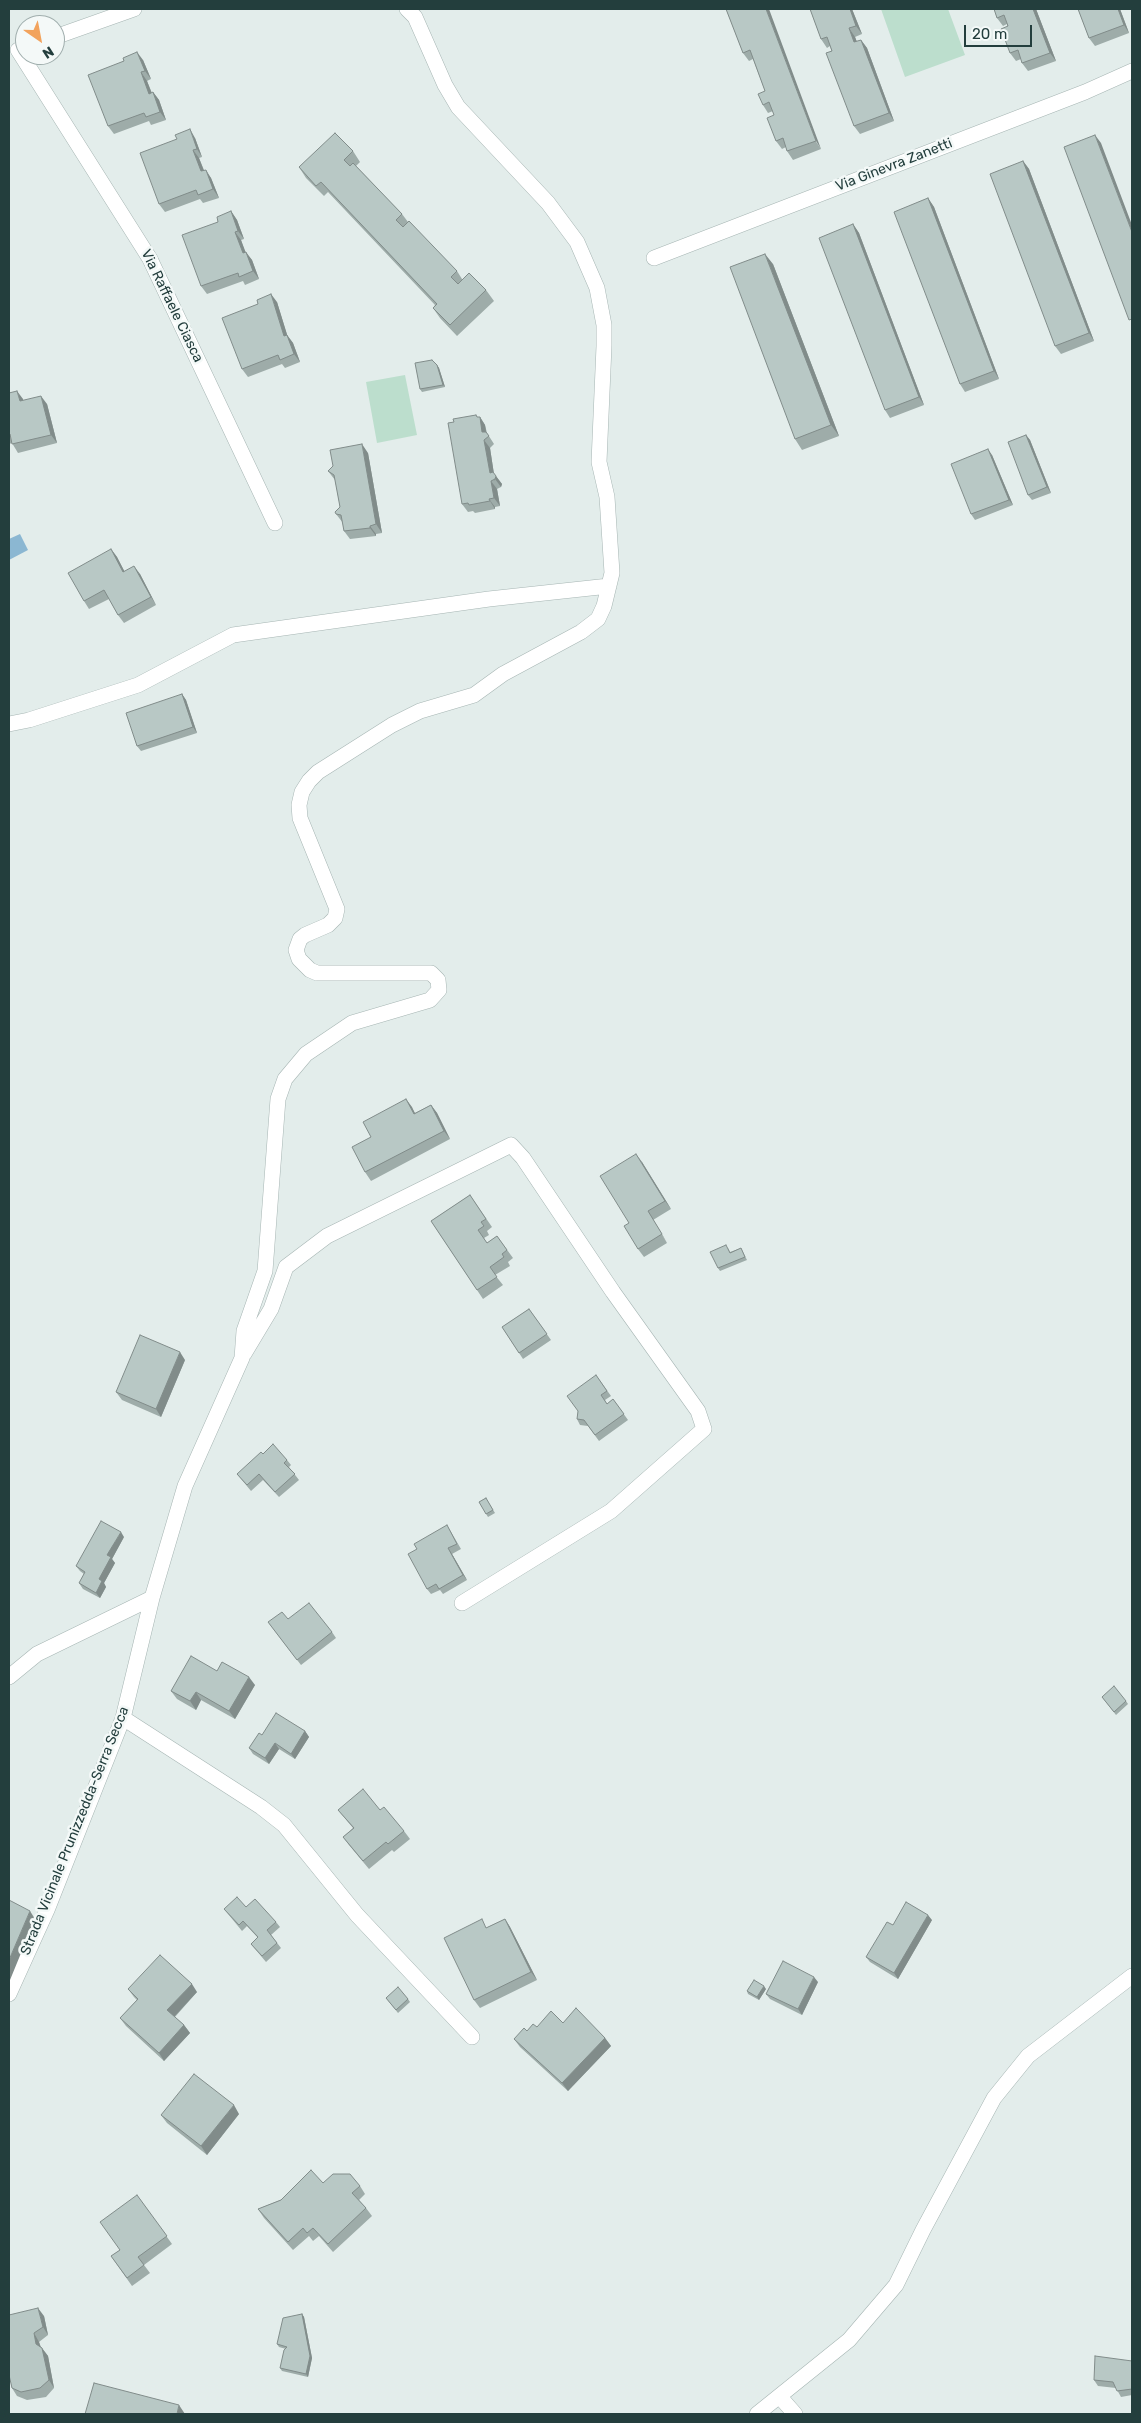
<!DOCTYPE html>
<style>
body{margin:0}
#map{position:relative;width:1141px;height:2423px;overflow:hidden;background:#e3edeb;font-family:Rubik,sans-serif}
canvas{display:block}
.frame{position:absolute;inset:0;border:10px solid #233e3d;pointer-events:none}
.north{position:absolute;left:15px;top:15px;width:50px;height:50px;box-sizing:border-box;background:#f4f9f8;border:1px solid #a0aead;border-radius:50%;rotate:147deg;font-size:14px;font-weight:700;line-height:20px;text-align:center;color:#233e3d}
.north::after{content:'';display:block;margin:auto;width:18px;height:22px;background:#f2a35d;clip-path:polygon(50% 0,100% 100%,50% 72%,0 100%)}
.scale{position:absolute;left:964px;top:25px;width:68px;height:22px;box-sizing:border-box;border:2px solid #233e3d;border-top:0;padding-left:6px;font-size:15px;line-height:18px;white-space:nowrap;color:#233e3d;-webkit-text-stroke:4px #f4f9f8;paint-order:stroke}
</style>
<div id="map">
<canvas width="1141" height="2423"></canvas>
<div class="frame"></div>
<div class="north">N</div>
<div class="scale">20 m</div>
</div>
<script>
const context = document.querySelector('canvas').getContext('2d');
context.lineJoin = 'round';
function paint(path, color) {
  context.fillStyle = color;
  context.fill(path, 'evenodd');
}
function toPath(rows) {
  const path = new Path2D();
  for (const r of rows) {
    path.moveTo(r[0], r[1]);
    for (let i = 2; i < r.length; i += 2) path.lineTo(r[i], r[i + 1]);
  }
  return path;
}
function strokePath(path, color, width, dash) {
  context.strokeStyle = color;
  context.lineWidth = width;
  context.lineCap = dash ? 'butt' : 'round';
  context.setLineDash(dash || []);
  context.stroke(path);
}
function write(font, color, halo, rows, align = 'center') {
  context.font = font + ' Rubik,sans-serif';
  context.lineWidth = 5;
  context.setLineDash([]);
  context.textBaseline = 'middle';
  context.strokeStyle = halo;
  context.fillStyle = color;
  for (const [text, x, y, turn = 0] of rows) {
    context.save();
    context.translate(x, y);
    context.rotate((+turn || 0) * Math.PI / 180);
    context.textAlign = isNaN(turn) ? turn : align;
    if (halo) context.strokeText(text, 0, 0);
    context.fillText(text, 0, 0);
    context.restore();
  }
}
const green = toPath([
 [881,9,948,9,965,55,905,77],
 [405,375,417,435,377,443,366,382]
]);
const water = toPath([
 [20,534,28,550,9,560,9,539]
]);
const street = toPath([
 [55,37,134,9],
 [18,50,150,259,275,523],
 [654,258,1085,92,1132,71],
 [9,724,29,720,138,685,233,635,489,599,609,586],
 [244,1354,271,1309,286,1267,327,1236,511,1145,523,1158,613,1292,698,1411,704,1429,611,1511,462,1603],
 [9,1677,37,1654,152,1598],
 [123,1718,261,1807,284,1825,357,1915,472,2037],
 [9,1994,47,1910,123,1718,152,1598,185,1486,242,1358,244,1331,265,1271,278,1099,285,1079,306,1054,352,1023,430,1000,439,990,438,980,431,973,317,973,310,970,299,959,296,950,300,939,305,935,328,925,335,918,337,909,300,818,299,805,302,792,309,781,318,772,392,725,420,711,474,695,503,674,581,632,598,619,604,606,612,573,607,497,599,462,604,346,604,325,597,288,577,242,548,203,458,107,445,85,415,17,407,9],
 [780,2397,795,2414],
 [757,2414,849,2340,896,2285,923,2230,994,2098,1028,2056,1132,1976]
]);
const wall = toPath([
 [726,9,821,149,793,160,787,151,786,147,782,149,776,141,774,115,773,111,768,113,763,105,765,91,753,59,749,61,743,53],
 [810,9,852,9,862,34,855,37,857,42,861,40,867,48,894,121,860,134,854,126,830,46,827,48,821,39],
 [994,9,1036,9,1056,61,1028,71,1022,63,1021,59,1016,61,1010,53,1007,24,1003,26,997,18],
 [1078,9,1120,9,1129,33,1095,46,1089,38],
 [143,60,151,79,147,81,152,93,153,92,159,100,166,120,151,125,149,121,114,134,108,126],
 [195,138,202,157,199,158,204,170,211,178,219,198,203,203,200,199,165,212,159,204],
 [353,151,360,162,356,166,402,214,408,222,457,271,462,279,486,290,494,301,457,336,440,318,433,308,435,305,328,192,324,196,306,178,299,167],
 [1023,161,1029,169,1094,341,1061,354,1055,346],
 [928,198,934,207,999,379,965,392,960,384],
 [231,211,237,220,244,239,241,240,245,252,252,260,259,279,245,285,243,281,207,294,201,286,218,222],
 [853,224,859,233,924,405,890,418,885,410],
 [773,264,839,436,802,450,795,439],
 [277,302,287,335,293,343,300,362,285,368,282,364,248,377,242,369],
 [437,365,439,368,445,387,422,392,420,389],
 [9,393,23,399,23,400,47,404,57,443,18,453,12,443,9,444],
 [478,417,480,417,485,425,487,433,494,444,490,448,494,474,502,484,501,487,497,489,500,506,495,507,495,509,475,513,473,511,468,512,462,504],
 [1026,435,1030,440,1051,493,1032,500,1028,495],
 [368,453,382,533,376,534,376,536,350,539,344,531,343,523,336,514,340,507,335,480,328,471],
 [992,455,1013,505,975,520,971,514],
 [111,549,117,557,124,571,140,574,156,605,124,623,118,615,109,599,89,609,84,601],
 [182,694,186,700,197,733,141,751,137,746],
 [406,1099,415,1113,431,1105,437,1113,450,1139,371,1181,365,1172,371,1137],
 [642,1162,671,1209,653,1220,667,1243,644,1257,638,1249,629,1223],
 [470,1195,492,1227,487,1231,489,1235,484,1238,487,1243,497,1236,513,1258,508,1262,510,1266,495,1275,503,1285,483,1299,431,1221],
 [728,1248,730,1252,741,1248,747,1260,720,1271,718,1268],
 [529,1309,551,1340,523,1359,502,1327],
 [185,1360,161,1417,122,1400,116,1392],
 [596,1375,611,1396,605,1400,607,1404,613,1399,628,1420,599,1441,588,1426,580,1425,577,1419],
 [263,1454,287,1460,291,1465,289,1467,299,1480,279,1497,263,1480,251,1491,237,1474],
 [486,1498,495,1513,488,1517,479,1502],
 [447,1525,461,1549,452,1554,467,1580,443,1594,440,1590,431,1594,427,1589,417,1549],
 [124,1537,112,1559,115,1563,104,1583,106,1587,100,1598,83,1589,79,1583,84,1574,80,1571,76,1566],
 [268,1622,332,1632,336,1638,301,1665],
 [217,1671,255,1685,235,1719,201,1700,196,1710,177,1699,171,1691],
 [1102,1697,1126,1701,1128,1704,1116,1715],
 [305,1731,309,1737,295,1759,279,1749,269,1764,253,1754,249,1748],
 [338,1810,380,1810,404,1831,410,1839,394,1852,392,1850,369,1869,349,1845,343,1837,353,1828],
 [246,1907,276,1922,280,1927,271,1935,281,1948,266,1962,251,1944,258,1938,247,1926,242,1931,224,1909],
 [505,1919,510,1927,537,1980,480,2008,474,2000,488,1927],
 [932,1920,898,1979,870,1962,866,1957,893,1925],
 [818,1982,802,2015,770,1999,766,1994],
 [128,1989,197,1992,175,2017,184,2025,190,2033,164,2061,126,2026,120,2018,137,2000,134,1997],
 [766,1989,759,2000,748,1994,747,1991],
 [386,1998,408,1999,410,2002,398,2013],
 [563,2023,605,2038,611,2046,568,2091,520,2047,514,2039,527,2031,537,2027],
 [239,2114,207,2155,167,2123,161,2115],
 [323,2183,360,2186,365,2194,359,2200,366,2208,372,2216,333,2252,319,2236,313,2241,309,2236,293,2250,264,2218,258,2209],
 [137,2195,172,2244,144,2265,150,2273,132,2286,111,2256,120,2250],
 [302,2314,304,2317,312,2358,308,2377,282,2371,280,2368,286,2349,279,2347,277,2344],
 [44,2316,48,2335,39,2342,41,2347,48,2356,54,2388,46,2397,27,2400,17,2396,12,2388,9,2375],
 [1132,2361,1132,2395,1121,2397,1116,2388,1098,2386,1094,2380]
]);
const shadedWall = toPath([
 [766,9,769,9,821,149,816,141],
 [850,9,852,9,862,34,856,26],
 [1033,9,1036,9,1056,61,1050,53],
 [1118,9,1120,9,1129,33,1124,25],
 [849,28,855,37,860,50,854,42],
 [861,40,867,48,894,121,889,113],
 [137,52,143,60,151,79,145,71],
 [141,72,147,81,155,102,149,94],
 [153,92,159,100,166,120,160,112],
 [190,129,195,138,202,157,197,149],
 [1095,135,1101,143,1132,225,1132,232],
 [193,150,199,158,207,179,201,171],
 [1023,161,1029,169,1094,341,1089,333],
 [206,170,211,178,219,198,213,189],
 [928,198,934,207,999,379,994,371],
 [231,211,237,220,244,239,238,231],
 [853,224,859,233,924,405,919,397],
 [235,232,241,240,249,261,243,253],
 [246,252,252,260,259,279,253,271],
 [765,254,773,264,839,436,831,425],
 [271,294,277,302,290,344,284,336],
 [287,335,293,343,300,362,294,354],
 [437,365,439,368,445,387,443,385],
 [17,391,23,399,25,409,20,401],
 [41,396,47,404,57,443,51,435],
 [476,415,480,421,480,417,485,425,487,437,482,432],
 [1026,435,1030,440,1051,493,1047,487],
 [484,440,490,448,495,481,490,473],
 [362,444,368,453,382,533,376,524],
 [988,449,992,455,1013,505,1009,500],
 [496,476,502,484,501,487,495,479],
 [491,481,497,489,500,506,494,498],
 [489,499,495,507,495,509,490,501],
 [370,526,376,534,376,536,370,528],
 [111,549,117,557,129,580,123,572],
 [134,566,140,574,156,605,151,597],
 [182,694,186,700,197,733,193,727],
 [406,1099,412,1107,419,1122,414,1114],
 [431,1105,437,1113,450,1139,444,1131],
 [636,1154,642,1162,671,1209,665,1201],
 [648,1211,653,1220,667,1243,662,1234],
 [180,1352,185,1360,161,1417,156,1409],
 [121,1532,124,1537,112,1559,115,1563,104,1583,106,1587,100,1598,96,1593,99,1579,107,1555],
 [448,1548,452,1554,467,1580,463,1575],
 [249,1677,255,1685,235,1719,229,1711],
 [196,1692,201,1700,196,1710,190,1701],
 [305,1731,309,1737,295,1759,291,1754],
 [275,1743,279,1749,269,1764,265,1758],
 [30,1911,35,1919,10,1980,9,1978,9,1960],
 [928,1915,932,1920,898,1979,894,1973],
 [505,1919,510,1927,537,1980,531,1972],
 [814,1977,818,1982,802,2015,798,2009],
 [192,1984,197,1992,173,2018,167,2010],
 [764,1986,766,1989,759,2000,757,1997],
 [184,2025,190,2033,164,2061,159,2053],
 [605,2038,611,2046,568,2091,562,2083],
 [234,2105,239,2114,207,2155,201,2146],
 [38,2308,44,2316,48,2335,43,2327],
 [302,2314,304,2317,312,2358,308,2377,306,2374],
 [34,2333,39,2342,42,2352,36,2344],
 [42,2348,48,2356,54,2388,49,2380],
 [179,2405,185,2414,177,2414]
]);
const building = toPath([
 [726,9,766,9,816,141,787,151,783,138,776,141,767,118,774,115,769,102,763,105,758,94,765,91,750,50,743,53,726,9],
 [810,9,850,9,856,26,849,28,854,42,861,40,889,113,854,126,826,53,832,51,827,37,821,39,810,9],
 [994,9,1033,9,1050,53,1022,63,1018,50,1010,53,1001,29,1008,26,1004,15,997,18,994,9],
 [1078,9,1118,9,1124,25,1089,38,1078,9],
 [137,52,145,71,141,72,149,94,153,92,160,112,146,117,144,113,108,126,88,75,124,61,123,58,137,52],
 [190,129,197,149,193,150,201,171,206,170,213,189,198,195,196,190,159,204,140,153,177,139,175,135,190,129],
 [335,133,353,151,344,160,350,166,353,163,402,214,396,220,403,227,409,221,457,271,451,277,458,284,469,273,486,290,450,325,433,308,437,304,321,182,316,186,299,167,335,133],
 [1095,135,1132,232,1132,319,1129,320,1064,147,1095,135],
 [1023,161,1089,333,1055,346,990,174,1023,161],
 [928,198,994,371,960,384,894,212,928,198],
 [231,211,238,231,235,232,243,253,246,252,253,271,239,277,238,273,201,286,182,235,218,222,217,217,231,211],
 [853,224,919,397,885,410,819,238,853,224],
 [765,254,831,425,795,439,730,267,765,254],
 [271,294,284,336,287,335,294,354,280,360,278,355,242,369,222,318,258,304,257,300,271,294],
 [432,360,437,365,443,385,420,389,415,363,432,360],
 [17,391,20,401,41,396,51,435,12,444,10,434,9,434,9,393,17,391],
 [476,415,477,417,480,417,482,432,486,432,489,436,484,440,490,473,493,472,496,476,495,479,491,481,494,498,489,499,490,501,469,505,468,503,462,504,448,423,454,422,453,419,476,415],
 [1026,435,1047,487,1028,495,1008,442,1026,435],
 [362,444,376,524,370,526,370,528,344,531,341,515,336,514,335,512,340,507,334,475,328,471,333,466,330,450,362,444],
 [988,449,1009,500,971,514,951,464,988,449],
 [111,549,123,572,134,566,151,597,118,615,104,590,84,601,68,573,111,549],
 [182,694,193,727,137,746,126,713,182,694],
 [406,1099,414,1114,431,1105,444,1131,365,1172,352,1147,371,1137,363,1122,406,1099],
 [636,1154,665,1201,648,1211,662,1234,638,1249,624,1226,629,1223,600,1176,636,1154],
 [470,1195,486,1219,481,1222,484,1226,478,1230,487,1243,497,1236,507,1250,502,1254,504,1257,490,1267,497,1277,477,1290,431,1221,470,1195],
 [726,1245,730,1253,741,1248,745,1257,718,1268,710,1252,726,1245],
 [529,1309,547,1334,519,1353,502,1327,529,1309],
 [140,1335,180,1352,156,1409,116,1392,140,1335],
 [596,1375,607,1391,601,1395,607,1404,613,1399,624,1414,595,1435,584,1420,577,1419,578,1411,567,1396,596,1375],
 [273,1444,287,1460,284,1463,295,1474,275,1492,259,1474,247,1485,237,1474,261,1452,263,1454,273,1444],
 [486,1498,493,1510,486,1514,479,1502,486,1498],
 [101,1521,121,1532,107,1555,111,1557,99,1579,102,1581,96,1593,79,1583,85,1572,76,1566,101,1521],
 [447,1525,457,1544,448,1548,463,1575,439,1589,436,1584,427,1589,408,1554,417,1549,414,1544,447,1525],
 [309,1603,332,1632,297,1660,268,1622,282,1612,288,1619,309,1603],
 [191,1656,217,1671,222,1662,249,1677,229,1711,196,1692,190,1701,171,1691,191,1656],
 [1114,1686,1126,1701,1114,1712,1102,1697,1114,1686],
 [276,1713,305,1731,291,1754,275,1743,265,1758,249,1748,259,1733,262,1735,276,1713],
 [363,1789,380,1810,384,1807,404,1831,388,1844,386,1842,363,1861,343,1837,354,1828,338,1810,363,1789],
 [237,1897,246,1907,255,1899,276,1922,267,1930,277,1943,262,1956,251,1944,258,1937,243,1921,239,1925,224,1909,237,1897],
 [9,1900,30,1911,9,1960,9,1900],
 [906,1902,928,1915,894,1973,866,1957,887,1922,893,1925,906,1902],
 [482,1919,486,1928,505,1919,531,1972,474,2000,444,1938,482,1919],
 [160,1955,192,1984,167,2010,184,2025,159,2053,120,2018,138,1999,128,1989,160,1955],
 [783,1961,814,1977,798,2009,766,1994,783,1961],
 [754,1980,764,1986,757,1997,747,1991,754,1980],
 [398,1987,408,1999,396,2010,386,1998,398,1987],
 [576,2008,605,2038,562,2083,514,2039,524,2028,527,2031,533,2024,537,2027,551,2011,563,2023,576,2008],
 [194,2074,234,2105,201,2146,161,2115,194,2074],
 [311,2170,323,2183,333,2174,350,2174,360,2186,352,2193,366,2208,328,2244,313,2228,307,2233,303,2228,288,2242,258,2209,281,2200,311,2170],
 [137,2195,167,2236,138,2257,144,2265,127,2278,111,2256,120,2250,100,2222,137,2195],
 [38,2308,43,2327,34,2333,36,2344,42,2348,49,2380,40,2388,21,2392,12,2388,9,2375,9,2315,38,2308],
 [302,2314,310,2356,306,2374,280,2368,284,2350,287,2347,277,2344,283,2318,302,2314],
 [1095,2356,1132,2361,1132,2389,1117,2391,1113,2382,1094,2380,1095,2356],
 [94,2383,179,2405,177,2414,85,2414,94,2383]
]);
const streetNames = [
 ["Via Ginevra Zanetti",894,165,-21],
 ["Via Raffaele Ciasca",172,306,64],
 ["Strada Vicinale Prunizzedda-Serra Secca",75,1831,-68]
];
paint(green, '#bcdecd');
paint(water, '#8bb7d2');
strokePath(street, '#a6b5b3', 16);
strokePath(street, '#fff', 15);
paint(wall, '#9eaca9');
paint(shadedWall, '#818c8a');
paint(building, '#b8c8c5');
strokePath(building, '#818c8a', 1);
write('14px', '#233e3d', '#f4f9f8', streetNames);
</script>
